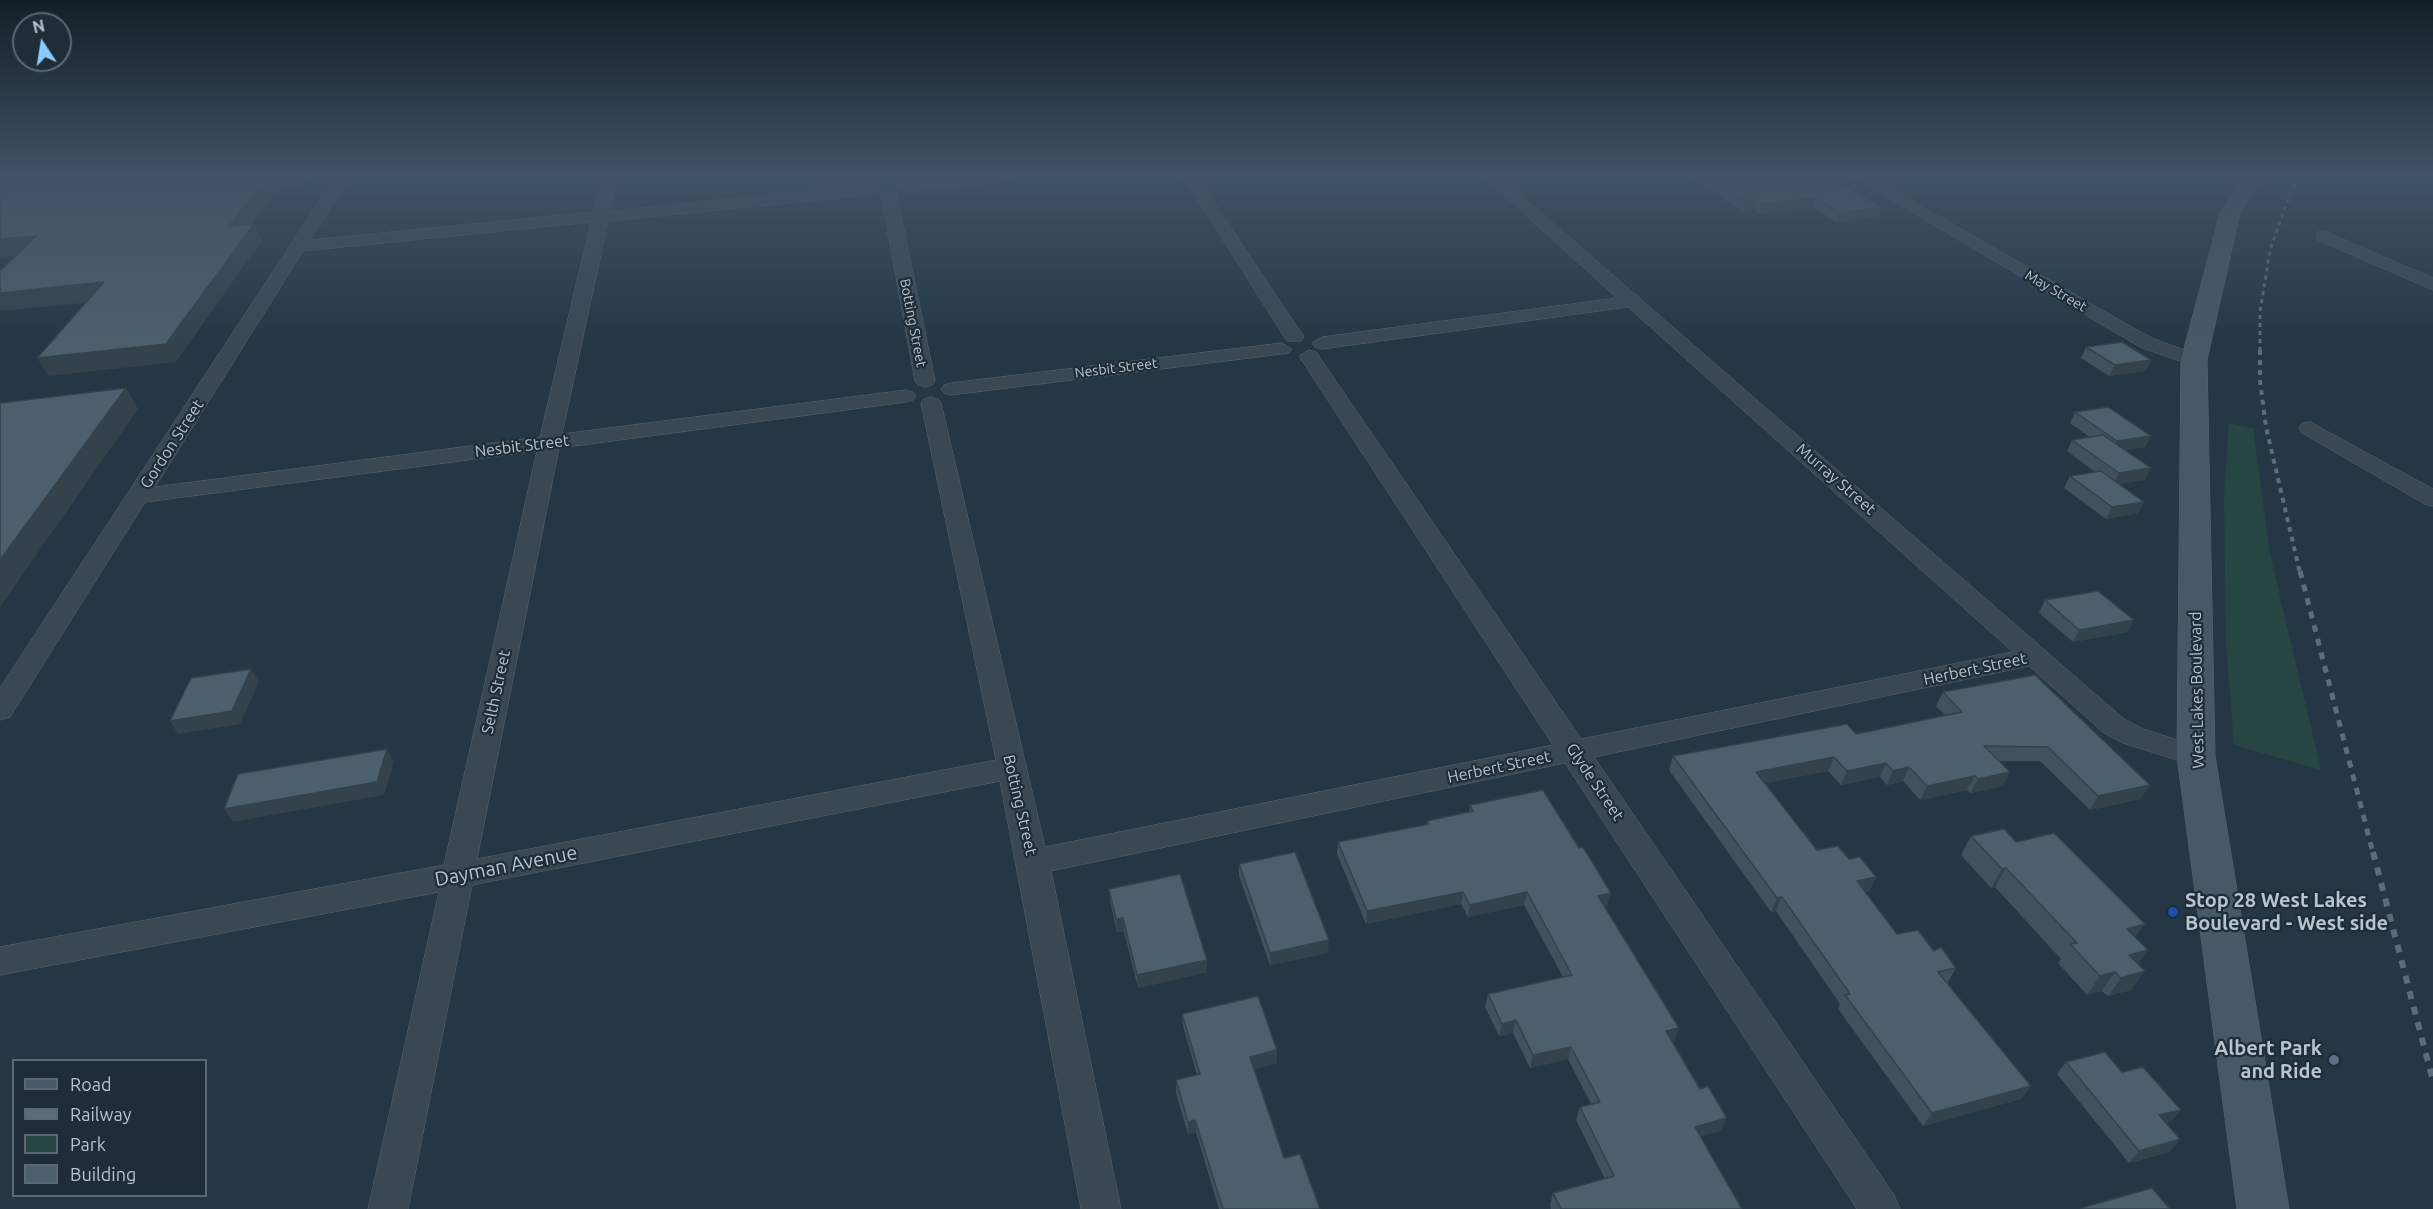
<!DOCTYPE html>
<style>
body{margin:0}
#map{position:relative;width:2433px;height:1209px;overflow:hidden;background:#253744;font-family:Ubuntu,sans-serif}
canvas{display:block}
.legend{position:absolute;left:12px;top:1059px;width:195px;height:138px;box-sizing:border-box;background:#1e2d38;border:2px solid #5b6974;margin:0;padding:8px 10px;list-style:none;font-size:18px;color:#b7c3cd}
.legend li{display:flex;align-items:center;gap:12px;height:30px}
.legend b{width:30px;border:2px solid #5b6974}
.north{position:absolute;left:12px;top:12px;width:60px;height:60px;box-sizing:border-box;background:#1e2d38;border:2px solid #5b6974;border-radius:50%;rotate:348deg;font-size:16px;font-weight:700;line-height:24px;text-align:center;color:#b7c3cd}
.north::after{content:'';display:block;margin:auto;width:21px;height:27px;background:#8acaff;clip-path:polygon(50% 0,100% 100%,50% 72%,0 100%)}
</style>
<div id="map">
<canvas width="2433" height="1209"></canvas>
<ul class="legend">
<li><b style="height:8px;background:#475866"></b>Road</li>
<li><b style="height:8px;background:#5b6d7a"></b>Railway</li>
<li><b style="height:16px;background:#274543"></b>Park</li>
<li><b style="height:16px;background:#4b5f6c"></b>Building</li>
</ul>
<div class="north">N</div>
</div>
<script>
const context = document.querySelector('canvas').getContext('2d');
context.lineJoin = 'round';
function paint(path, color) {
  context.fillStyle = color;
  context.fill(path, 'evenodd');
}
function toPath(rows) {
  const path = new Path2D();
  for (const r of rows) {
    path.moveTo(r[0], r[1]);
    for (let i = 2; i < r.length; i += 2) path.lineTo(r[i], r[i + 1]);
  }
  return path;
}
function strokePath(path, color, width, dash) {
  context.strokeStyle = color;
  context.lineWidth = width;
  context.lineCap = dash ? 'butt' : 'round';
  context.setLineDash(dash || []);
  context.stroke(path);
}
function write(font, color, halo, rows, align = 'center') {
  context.font = font + ' Ubuntu,sans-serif';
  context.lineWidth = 4.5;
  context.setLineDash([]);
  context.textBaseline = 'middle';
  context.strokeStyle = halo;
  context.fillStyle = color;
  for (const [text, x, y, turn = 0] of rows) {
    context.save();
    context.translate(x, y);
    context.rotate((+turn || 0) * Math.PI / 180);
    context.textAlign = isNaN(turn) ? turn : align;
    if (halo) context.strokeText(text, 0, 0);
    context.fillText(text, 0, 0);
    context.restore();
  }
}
const green = toPath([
 [2229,423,2253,428,2270,554,2321,770,2234,745,2226,645,2224,497]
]);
const street = toPath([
 [335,177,350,177,310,240,594,212,603,177,618,177,610,211,870,185,878,190,870,195,608,221,562,434,906,390,913,392,916,396,913,400,906,402,559,448,477,859,996,760,921,403,924,399,931,397,938,399,941,403,1045,847,1553,745,1299,356,1309,350,1316,352,1581,739,2013,652,1628,307,1322,349,1315,347,1312,343,1322,337,1617,298,1484,177,1500,177,2124,719,2143,729,2206,749,2211,756,2206,763,2196,766,2123,743,2104,733,2029,666,1594,757,1894,1195,1900,1209,1857,1209,1565,763,1051,871,1121,1209,1081,1209,1000,781,472,885,408,1209,368,1209,439,892,0,975,0,947,444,865,537,451,145,502,10,717,0,720,0,688,335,177],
 [591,222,540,437,155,487,303,251,591,222],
 [958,177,1012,177,1004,182,905,191,897,186,905,181,958,177],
 [1183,177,1197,177,1304,337,1301,341,1287,341,1183,177],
 [1853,177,1871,177,2128,325,2154,339,2201,356,2204,360,2194,366,2140,347,1853,177],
 [889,190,897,195,935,381,932,385,925,387,918,385,915,381,881,195,889,190],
 [2324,231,2433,278,2433,290,2318,240,2316,236,2318,232,2324,231],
 [1282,343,1292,349,1289,353,951,395,944,393,941,389,944,385,951,383,1282,343],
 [2310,422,2433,489,2433,506,2425,504,2302,433,2299,428,2302,423,2310,422]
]);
const secondary = toPath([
 [2242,177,2262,177,2240,213,2207,360,2215,756,2289,1209,2237,1209,2177,756,2181,360,2220,213,2242,177]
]);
const railFar3 = toPath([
 [2260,351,2260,312,2270,250,2291,191,2301,177]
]);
const railFar2 = toPath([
 [2260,350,2260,381,2266,427,2300,573]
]);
const railFar1 = toPath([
 [2300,571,2373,853]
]);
const rail = toPath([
 [2373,852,2433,1081]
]);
const wall = toPath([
 [1692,177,1829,177,1878,217,1837,222,1812,207,1760,214,1754,209,1742,211],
 [2086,347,2151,360,2146,371,2109,376,2081,358],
 [2075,412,2151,436,2145,447,2124,450,2151,468,2145,480,2119,484,2138,513,2106,519,2064,488,2070,476,2095,472,2067,451,2072,440,2090,437,2070,423],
 [2045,600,2134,620,2127,632,2073,642,2039,613],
 [2035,675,2141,799,2090,810,2040,761,1999,761,2010,772,2003,786,1970,793,1967,790,1920,800,1903,781,1887,785,1880,777,1841,785,1828,771,1765,783,1817,850,1849,859,1876,877,1869,891,1865,892,1897,934,1934,951,1956,968,1948,982,1947,983,2021,1099,1923,1126,1838,1009,1840,1004,1776,911,1771,912,1669,770,1673,756,1856,734,1946,716,1936,706,1943,692],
 [1470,805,1579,848,1611,893,1607,906,1605,907,1679,1028,1674,1041,1672,1042,1721,1131,1700,1136,1742,1209,1551,1209,1550,1205,1553,1193,1605,1179,1576,1120,1580,1107,1591,1104,1568,1059,1530,1068,1513,1033,1499,1036,1485,1007,1488,994,1563,977,1524,905,1468,917,1461,904,1366,924,1337,854,1338,842,1426,825,1427,821,1469,812],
 [1971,836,2016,842,2135,937,2138,964,2131,990,2108,996,2102,991,2087,995,2058,963,2061,959,1995,887,1991,888,1961,855],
 [1239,864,1328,953,1270,965,1239,876],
 [1109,889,1207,972,1138,988,1124,931,1117,932,1110,901],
 [1182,1014,1277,1063,1254,1069,1284,1158,1320,1209,1219,1209,1196,1132,1188,1134,1176,1093,1176,1080,1197,1075,1183,1026],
 [2066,1062,2122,1072,2170,1122,2166,1123,2180,1139,2169,1152,2129,1163,2057,1074]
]);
const shadedWall = toPath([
 [268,177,308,177,301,186,278,188,237,243,229,226],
 [1815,198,1812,207,1760,214,1763,204],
 [1756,200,1754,209,1742,211,1745,201],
 [1881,207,1878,217,1837,222,1840,213],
 [254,224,262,240,176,362,49,376,37,358],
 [36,236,46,253,0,257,0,239],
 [104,282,114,300,0,311,0,293],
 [2151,360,2146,371,2109,376,2115,365],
 [126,388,138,409,0,607,0,560],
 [2151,436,2145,447,2111,452,2117,441],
 [2151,468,2145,480,2113,485,2119,473],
 [2144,502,2138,513,2106,519,2112,507],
 [2134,620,2127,632,2073,642,2079,630],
 [251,669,259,682,240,724,178,734,170,721],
 [387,749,394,762,384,795,233,822,224,809],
 [1834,757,1828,771,1751,786,1756,772],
 [1886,763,1880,777,1841,785,1847,771],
 [1909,767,1903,781,1887,785,1893,771],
 [2010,772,2003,786,1970,793,1978,779],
 [1975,776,1967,790,1920,800,1927,786],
 [2150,785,2141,799,2090,810,2098,796],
 [2006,868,1995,887,1991,888,2002,869],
 [1876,877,1869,891,1850,895,1857,881],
 [1463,892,1461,904,1366,924,1367,911],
 [1527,892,1524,905,1468,917,1470,905],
 [1611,893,1607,906,1595,909,1598,896],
 [1782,897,1776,911,1771,912,1777,898],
 [1123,918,1124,931,1117,932,1116,919],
 [2145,924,2131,943,2127,929],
 [1329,940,1328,953,1270,965,1270,953],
 [2148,950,2134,969,2116,974,2129,955],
 [1207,960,1207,972,1138,988,1137,975],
 [2145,971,2131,990,2108,996,2121,978],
 [2115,972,2102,991,2087,995,2100,976],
 [1516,1020,1513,1033,1499,1036,1502,1024],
 [1679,1028,1674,1041,1661,1044,1666,1031],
 [1571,1047,1568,1059,1530,1068,1533,1055],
 [1277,1050,1277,1063,1250,1070,1250,1057],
 [2031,1086,2021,1099,1923,1126,1932,1113],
 [2181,1110,2170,1122,2149,1128,2159,1115],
 [1727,1118,1721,1131,1689,1139,1695,1127],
 [1195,1120,1196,1132,1188,1134,1188,1122],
 [2180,1139,2169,1152,2129,1163,2139,1151]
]);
const building = toPath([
 [0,177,268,177,229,226,254,224,166,344,37,358,104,282,0,293,0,271,36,236,0,239,0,177],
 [1708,177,1829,177,1881,207,1840,213,1815,198,1763,204,1756,200,1745,201,1708,177],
 [2122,342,2151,360,2115,365,2086,347,2122,342],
 [126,388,0,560,0,403,126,388],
 [2108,407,2151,436,2117,441,2075,412,2108,407],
 [2103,435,2151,468,2119,473,2072,440,2103,435],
 [2101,471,2144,502,2112,507,2070,476,2101,471],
 [2098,591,2134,620,2079,630,2045,600,2098,591],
 [251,669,232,711,170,721,191,678,251,669],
 [2035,675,2150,785,2098,796,2048,747,1984,746,2010,772,1978,779,1975,776,1927,786,1909,767,1893,771,1886,763,1847,771,1834,757,1756,772,1817,850,1838,846,1849,859,1860,857,1876,877,1857,881,1897,934,1918,930,1934,951,1941,947,1956,968,1938,972,2031,1086,1932,1113,1845,995,1850,994,1782,897,1777,898,1673,756,1847,724,1856,734,1962,712,1943,692,2035,675],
 [387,749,377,782,224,809,238,774,387,749],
 [1543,790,1579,848,1583,847,1611,893,1598,896,1679,1028,1666,1031,1700,1089,1708,1086,1727,1118,1695,1127,1742,1209,1561,1209,1553,1193,1614,1176,1580,1107,1600,1102,1571,1047,1533,1055,1516,1020,1502,1024,1488,994,1572,975,1527,892,1470,905,1463,892,1367,911,1338,842,1429,824,1427,821,1473,811,1470,805,1543,790],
 [2004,829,2016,842,2054,833,2145,924,2127,929,2148,950,2129,955,2145,971,2121,978,2115,972,2100,976,2070,944,2077,943,2006,868,2002,869,1971,836,2004,829],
 [1295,852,1329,940,1270,953,1239,864,1295,852],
 [1180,874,1207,960,1137,975,1123,918,1116,919,1109,889,1180,874],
 [1258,996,1277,1050,1250,1057,1284,1158,1300,1154,1320,1209,1223,1209,1195,1120,1188,1122,1176,1080,1200,1074,1182,1014,1258,996],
 [2105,1052,2122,1072,2143,1067,2181,1110,2159,1115,2180,1139,2139,1151,2066,1062,2105,1052],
 [2152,1188,2170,1209,2082,1209,2081,1208,2152,1188]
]);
const markers = [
 [2173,912,6,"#1a4fb4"],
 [2334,1060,6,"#5c6f8a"]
];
const farStreetnames = [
 ["May Street",2056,291,30],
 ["Botting Street",913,323,79],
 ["Nesbit Street",1116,368,-7]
];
const streetNames = [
 ["Gordon Street",172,444,-57],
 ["Nesbit Street",522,446,-7],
 ["Murray Street",1836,479,41],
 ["Herbert Street",1975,669,-12],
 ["West Lakes Boulevard",2197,690,-91],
 ["Selth Street",496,692,-78],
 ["Herbert Street",1499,767,-12],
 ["Glyde Street",1595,782,56],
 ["Botting Street",1020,805,77]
];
const nearStreetnames = [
 ["Dayman Avenue",506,866,-11]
];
const nearPoinames = [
 ["Stop 28 West Lakes",2185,900],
 ["Boulevard - West side",2185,923],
 ["Albert Park",2322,1048,"right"],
 ["and Ride",2322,1071,"right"]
];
paint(green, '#274543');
strokePath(street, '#586670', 1);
strokePath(secondary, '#586670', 1);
paint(street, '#394853');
paint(secondary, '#475866');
strokePath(railFar3, '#5b6d7a', 3, [4, 4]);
strokePath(railFar2, '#5b6d7a', 4, [5, 5]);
strokePath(railFar1, '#5b6d7a', 5, [7, 7]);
strokePath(rail, '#5b6d7a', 6, [8, 8]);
paint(wall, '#40525d');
paint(shadedWall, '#34424c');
paint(building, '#4b5f6c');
strokePath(building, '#34424c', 1.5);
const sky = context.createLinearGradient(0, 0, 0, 346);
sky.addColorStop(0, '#141e25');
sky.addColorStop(0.51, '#405367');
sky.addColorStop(1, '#40536700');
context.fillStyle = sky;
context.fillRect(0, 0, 2433, 346);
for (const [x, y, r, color] of markers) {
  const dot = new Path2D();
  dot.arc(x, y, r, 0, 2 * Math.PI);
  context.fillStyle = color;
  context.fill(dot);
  strokePath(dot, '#1e2d38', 2);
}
write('14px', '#b7c3cd', '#1e2d38', farStreetnames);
write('16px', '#b7c3cd', '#1e2d38', streetNames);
write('20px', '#b7c3cd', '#1e2d38', nearStreetnames);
write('bold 20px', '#b7c3cd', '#1e2d38', nearPoinames, 'left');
</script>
